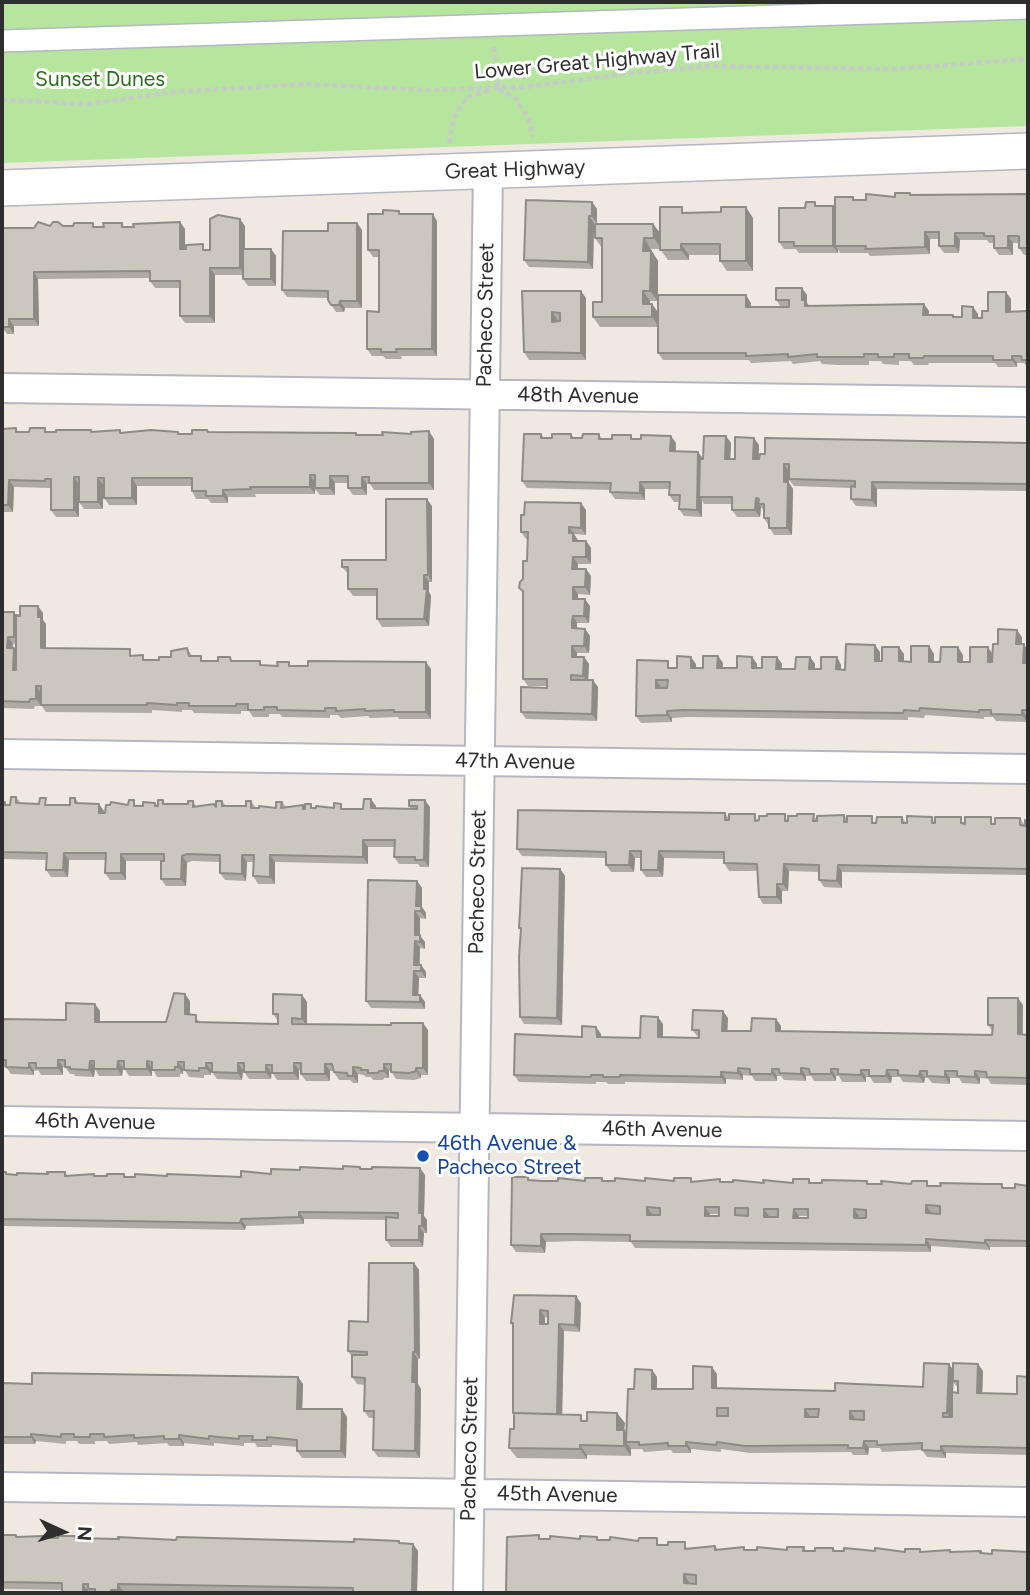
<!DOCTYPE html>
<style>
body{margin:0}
#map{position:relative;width:1030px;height:1595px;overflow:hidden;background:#efe9e1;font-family:Figtree,sans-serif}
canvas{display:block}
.frame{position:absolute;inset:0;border:4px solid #2e2e2e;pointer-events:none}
.north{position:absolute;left:28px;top:1497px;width:70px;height:70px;-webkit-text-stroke:5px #fff;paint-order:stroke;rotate:94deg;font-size:19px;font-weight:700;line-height:28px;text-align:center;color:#2e2e2e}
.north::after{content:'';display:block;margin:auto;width:24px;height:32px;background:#2e2e2e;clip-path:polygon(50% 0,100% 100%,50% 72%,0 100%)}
</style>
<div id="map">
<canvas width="1030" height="1595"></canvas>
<div class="frame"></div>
<div class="north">N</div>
</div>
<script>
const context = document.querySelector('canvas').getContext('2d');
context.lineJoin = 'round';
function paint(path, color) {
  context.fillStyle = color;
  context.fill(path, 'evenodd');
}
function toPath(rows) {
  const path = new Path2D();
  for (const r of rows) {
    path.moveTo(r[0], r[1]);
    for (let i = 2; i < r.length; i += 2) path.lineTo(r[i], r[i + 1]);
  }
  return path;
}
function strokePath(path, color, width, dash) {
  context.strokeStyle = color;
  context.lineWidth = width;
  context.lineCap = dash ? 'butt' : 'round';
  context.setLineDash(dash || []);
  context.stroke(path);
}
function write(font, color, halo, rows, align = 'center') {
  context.font = font + ' Figtree,sans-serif';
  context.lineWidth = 6;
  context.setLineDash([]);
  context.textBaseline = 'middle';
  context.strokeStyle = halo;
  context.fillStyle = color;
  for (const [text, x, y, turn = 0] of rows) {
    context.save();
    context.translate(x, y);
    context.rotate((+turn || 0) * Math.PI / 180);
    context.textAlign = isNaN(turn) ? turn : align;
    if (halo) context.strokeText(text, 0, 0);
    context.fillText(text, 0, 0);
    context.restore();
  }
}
const green = toPath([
 [2,2,1028,2,1028,126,2,163]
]);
const path = toPath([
 [494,47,498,88],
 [499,89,515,98,528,117,533,137],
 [2,100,88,104,174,92,306,84,428,90,525,87,625,74,709,66,892,69,1028,59],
 [449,143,454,117,467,97,491,90]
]);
const pedestrian = toPath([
 [2,41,1028,8]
]);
const minor = toPath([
 [2,388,1028,402],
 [2,754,1028,769],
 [2,1121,1028,1136],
 [2,1487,1028,1502],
 [468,1593,488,170]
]);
const tertiary = toPath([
 [2,188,1028,151]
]);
const wall = toPath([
 [1028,194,1028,255,1024,255,1019,248,1019,243,1013,243,1013,255,999,255,994,248,994,243,989,243,987,240,960,240,959,253,944,253,939,246,939,239,930,239,930,254,870,256,868,253,840,253,838,249,838,253,799,253,796,249,784,249,779,242,805,208,818,206,833,206,835,209,853,197,855,200,866,200,912,195],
 [592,202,597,209,597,223,594,223,593,269,529,267,524,260],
 [686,213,753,218,753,271,727,271,720,261,720,255,689,255,689,260,668,260,660,249,651,249,651,251,658,261,658,301,650,301,650,304,652,304,658,312,751,303,751,307,781,307,776,300,807,295,807,303,809,306,929,311,929,315,962,317,973,307,978,314,978,318,982,318,988,311,1011,299,1011,312,1028,311,1028,367,1027,367,1024,363,1017,363,1017,367,998,367,995,363,929,363,928,365,914,365,911,361,899,361,899,365,883,364,881,361,869,361,869,365,839,365,822,364,820,361,793,364,791,361,751,363,749,360,663,360,658,353,658,327,600,327,593,317,602,302,602,248,595,238,653,224,660,234],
 [401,214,437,221,437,356,401,356,402,359,386,359,383,356,372,356,367,349,379,312,379,257,373,257,368,250],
 [180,222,185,229,185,249,210,250,245,226,245,249,271,249,276,256,276,286,248,286,243,279,243,275,215,275,215,323,185,323,180,316,180,288,155,288,150,281,150,278,38,279,39,326,14,326,14,334,7,334,2,327,34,228,50,226,134,227],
 [357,223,362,230,362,308,345,308,344,312,336,312,328,300,328,298,287,297,282,290,328,231],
 [522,291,586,298,586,360,529,360,524,352],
 [2,429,18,432,48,432,91,430,92,432,180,434,192,434,207,430,209,432,356,433,358,435,434,439,434,490,374,490,370,484,367,484,367,495,353,495,348,488,348,483,335,483,335,495,320,495,315,489,315,494,255,494,256,497,228,497,228,503,211,503,208,499,196,499,192,491,192,486,137,486,137,505,109,505,104,498,103,485,103,509,84,509,79,502,79,517,56,517,51,510,51,486,50,486,50,488,14,487,13,512,2,512],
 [541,434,544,438,552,438,571,434,574,438,582,438,599,434,602,439,633,439,676,443,676,451,698,452,703,459,731,443,730,459,735,459,759,445,759,459,1028,443,1028,491,877,489,877,507,856,506,851,499,851,488,794,486,789,480,789,483,793,489,792,535,774,535,764,518,764,511,761,507,760,517,737,517,732,510,732,504,704,504,702,500,702,517,684,516,679,509,679,502,674,502,669,495,670,489,645,489,645,500,615,499,610,492,611,490,527,488,522,481],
 [432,506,432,582,429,582,429,592,431,596,429,626,382,627,377,619,377,596,353,596,348,589,348,574,342,567,386,560],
 [586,510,586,535,574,534,578,541,586,541,591,548,591,564,578,564,578,569,586,569,591,576,590,595,578,594,578,599,590,606,589,623,577,623,577,628,585,629,590,636,589,653,577,653,577,657,584,657,589,664,588,680,598,687,597,721,526,719,521,712,547,688,547,686,528,686,523,679,523,593,519,588,523,579,527,561,528,539,526,539,521,532],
 [2,612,16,616,43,613,43,620,46,624,46,648,135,656,145,660,159,660,171,657,187,648,192,656,204,661,233,661,263,665,431,669,431,719,399,719,398,717,370,718,368,716,341,718,338,715,330,715,330,718,282,717,280,714,269,714,269,717,253,717,249,711,241,711,241,714,194,713,192,710,182,710,182,712,152,710,152,713,46,712,41,705,41,693,41,706,35,706,34,709,2,708],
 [13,644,16,644,16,652,12,648],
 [1022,637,1022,644,1028,651,1028,717,1027,717,1027,722,996,721,993,717,984,717,984,719,925,715,924,718,908,717,908,720,688,717,672,718,672,722,641,723,636,716,637,660,673,668,696,664,696,668,703,668,718,656,723,663,722,668,737,668,752,657,757,664,757,668,762,668,777,657,782,664,781,669,795,669,810,657,815,664,815,669,821,669,837,657,841,665,841,670,845,670,880,652,880,661,904,654,904,662,911,662,929,646,934,654,934,662,940,662,963,655,963,662,970,662,992,654,998,644],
 [16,797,21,803,51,805,70,805,75,798,79,803,104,811,104,813,128,805,188,804,193,801,196,806,216,807,222,801,226,806,246,806,251,801,256,808,276,808,282,802,286,807,303,805,305,808,363,809,376,806,376,808,411,809,409,806,430,807,429,867,420,867,418,864,399,864,394,857,395,847,368,847,368,864,275,862,275,884,258,884,253,876,254,862,247,862,246,881,225,880,220,873,220,862,192,861,187,863,186,886,166,886,161,879,164,861,126,861,126,880,110,880,105,873,106,860,69,860,68,877,51,877,46,870,47,860,2,859,2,802,5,802,8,805,10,805],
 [725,813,729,819,759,820,817,818,844,815,847,820,876,822,902,817,906,823,935,821,995,823,1020,818,1025,826,1028,820,1028,875,842,872,842,888,824,887,819,880,819,872,789,871,788,891,782,891,782,904,763,904,759,897,757,871,729,871,724,863,724,859,664,858,663,877,646,877,641,870,641,858,635,858,634,872,611,872,606,865,606,858,522,856,517,849],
 [560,869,565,876,562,1025,524,1024,520,1017,521,931,519,928],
 [417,881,422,888,422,907,426,913,426,919,420,918,420,936,425,942,425,949,420,948,420,965,421,965,426,972,426,978,419,978,418,995,420,995,425,1002,425,1009,371,1008,366,1001],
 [302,995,307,1002,307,1024,428,1030,428,1075,421,1075,421,1078,414,1080,396,1079,391,1071,389,1071,389,1078,384,1078,383,1080,373,1080,371,1077,366,1077,364,1075,358,1074,358,1083,353,1083,350,1080,339,1080,333,1071,330,1071,330,1081,306,1081,301,1074,301,1070,299,1070,299,1080,277,1080,272,1072,271,1079,249,1079,243,1070,242,1080,217,1079,212,1072,212,1070,211,1070,211,1075,204,1075,204,1078,189,1077,184,1069,183,1069,183,1074,180,1074,180,1077,157,1077,152,1068,152,1076,129,1076,124,1068,123,1068,122,1076,99,1076,95,1069,94,1077,75,1076,74,1074,70,1074,65,1067,63,1067,63,1075,41,1075,38,1070,34,1071,34,1075,11,1074,6,1067,4,1067,4,1075,2,1075,2,1019,66,1020,95,1004,100,1011,100,1022,166,1022,190,1001,190,1015,201,1022,278,1024,278,1021,273,1014],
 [1023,1005,1023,1034,1028,1035,1028,1085,991,1084,988,1079,980,1078,980,1084,962,1083,959,1078,950,1078,950,1084,932,1083,928,1078,925,1078,924,1083,903,1082,900,1077,892,1077,891,1083,874,1083,870,1077,866,1077,866,1082,842,1082,839,1076,836,1076,836,1081,814,1081,811,1076,806,1076,806,1081,784,1080,781,1076,777,1076,777,1081,755,1081,752,1076,743,1075,743,1080,726,1079,726,1084,625,1082,625,1084,608,1084,606,1082,596,1082,596,1084,519,1082,514,1075,582,1037,601,1034,601,1037,640,1038,663,1024,663,1037,699,1038,692,1030,728,1018,727,1031,751,1031,776,1019,781,1026,781,1032,992,1035,993,1032,988,1025],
 [362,1169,425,1175,424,1216,427,1220,427,1233,424,1233,423,1247,391,1247,386,1240,386,1220,304,1219,304,1224,246,1226,245,1230,2,1226,2,1172,6,1172,8,1175,17,1175,65,1172,67,1175,96,1176,107,1176,124,1174,126,1177,241,1177,271,1174,300,1170],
 [528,1177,530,1180,674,1181,691,1178,693,1182,793,1183,809,1179,811,1183,930,1186,1002,1184,1004,1188,1015,1188,1028,1186,1028,1247,990,1247,990,1250,931,1246,931,1252,635,1248,631,1242,576,1241,546,1242,545,1253,516,1252,511,1245],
 [710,1214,719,1214,719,1216,710,1216],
 [799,1216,808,1216,808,1218,799,1218],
 [414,1263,419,1270,420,1359,418,1359,418,1384,421,1389,420,1458,378,1457,373,1450,374,1418,369,1418,364,1411,365,1385,357,1384,352,1377,352,1357,348,1351,368,1322],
 [514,1295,581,1303,580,1332,564,1331,562,1414,585,1421,625,1423,624,1430,627,1434,634,1389,652,1370,657,1377,657,1389,693,1389,717,1374,717,1388,835,1391,923,1387,953,1370,983,1371,982,1393,1017,1394,1028,1377,1028,1455,946,1453,946,1458,927,1457,922,1450,882,1452,880,1448,869,1448,868,1455,853,1455,851,1452,750,1453,721,1449,721,1452,691,1449,691,1453,673,1453,671,1450,644,1452,642,1449,631,1449,631,1456,587,1455,587,1459,517,1458,509,1448,514,1429,513,1327,511,1323],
 [545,1317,548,1318,548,1324,545,1324],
 [953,1382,958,1388,958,1393,953,1392],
 [2,1373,2,1383,32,1384,298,1377,303,1384,302,1409,347,1417,346,1458,302,1458,297,1451,297,1447,272,1445,272,1447,257,1447,255,1443,244,1443,244,1446,214,1443,214,1446,184,1443,184,1446,169,1446,167,1443,138,1445,137,1442,109,1444,107,1441,95,1441,95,1444,79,1444,77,1441,66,1441,66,1444,36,1441,35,1444,2,1444],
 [2,1535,16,1535,18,1537,45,1538,58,1538,75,1536,77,1538,413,1544,418,1551,417,1593,256,1593,123,1591,123,1593,91,1593,88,1591,88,1593,62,1593,62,1590,2,1589],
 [541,1539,599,1540,661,1545,689,1548,715,1546,718,1549,787,1550,804,1547,806,1551,815,1551,833,1548,836,1551,952,1552,981,1551,1028,1593,507,1593]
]);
const shadedWall = toPath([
 [592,202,597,209,597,223,592,216],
 [833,206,838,213,835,246,838,249,838,253,833,246],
 [746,207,753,218,753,271,746,261],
 [433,214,437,221,437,356,432,349],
 [589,216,594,223,593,269,588,262],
 [240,219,245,226,245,275,240,268],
 [180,222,185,229,185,256,180,249],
 [357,223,362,230,362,308,357,301],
 [653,224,661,234,661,249,654,238],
 [925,232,930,239,930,254,925,247],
 [955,233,960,240,959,253,955,246],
 [1008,236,1013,243,1013,255,1008,248],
 [644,238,658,261,658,301,650,291,643,251],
 [681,244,689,255,689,260,681,250],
 [271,249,276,256,276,286,271,279],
 [210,268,215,275,215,323,210,316],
 [34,272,38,279,39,326,34,319],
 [802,288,807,295,807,303,810,307,810,313,802,300],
 [581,291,586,298,586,360,581,353],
 [643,291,650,301,650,314,643,304],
 [1006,292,1011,299,1011,319,1006,312],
 [746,295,751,303,751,314,746,307],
 [340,301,345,308,344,312,339,305],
 [652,304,659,314,659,327,652,317],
 [924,304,929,311,928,322,923,315],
 [973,307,978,314,978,325,973,318],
 [552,312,557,319,557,329,552,322],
 [9,319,14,326,14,334,9,327],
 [1012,356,1017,363,1017,367,1012,360],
 [429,431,434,439,434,490,429,483],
 [671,436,676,443,675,458,670,451],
 [726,436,731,443,730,466,725,459],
 [754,438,759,445,758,466,753,459],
 [698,452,703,459,699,497,702,500,702,517,697,510],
 [784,464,789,472,789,483,793,489,792,535,787,528,784,482],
 [310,475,315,483,315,494,310,487],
 [330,476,335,483,335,495,330,488],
 [74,477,79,485,79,517,74,510],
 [362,477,367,484,367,495,362,488],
 [98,478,103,485,103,509,98,502],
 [132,478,137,486,137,505,132,498],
 [9,480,14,487,13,512,8,505],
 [640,482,645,489,645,500,640,493],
 [872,482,877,489,877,507,872,500],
 [223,490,228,497,228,503,223,496],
 [756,498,761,507,760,517,755,510],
 [427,499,432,506,432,582,428,575],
 [581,503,586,510,586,535,581,528],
 [569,527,578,540,578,548,569,533],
 [586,541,591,548,591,564,586,557],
 [573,557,578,564,577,576,572,569],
 [586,569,591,576,590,595,585,587],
 [424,575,429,582,429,592,431,596,429,626,424,619],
 [573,587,578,594,578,606,573,599],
 [585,599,590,606,589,623,584,616],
 [38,606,43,613,43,620,46,624,46,655,41,648],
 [14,612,19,619,19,644,14,637],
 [573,616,577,623,577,635,572,628],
 [585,629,590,636,589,653,584,646],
 [1017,630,1022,637,1021,651,1016,644],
 [8,637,13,644,12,655,7,648],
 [1024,644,1028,651,1028,670,1023,663],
 [875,645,880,652,880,668,875,661],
 [572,646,577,653,577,664,572,657],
 [929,646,934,654,934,669,929,662],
 [899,647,904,654,904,669,899,661],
 [958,647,963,655,963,669,958,662],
 [988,647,993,655,992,669,988,662],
 [14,648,19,655,18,677,13,670],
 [718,656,723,663,722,675,717,668],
 [584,657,589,664,588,683,583,676],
 [691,657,696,664,696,675,691,668],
 [752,657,757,664,757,675,752,668],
 [777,657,782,664,781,676,776,669],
 [810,657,815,664,814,676,809,669],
 [837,657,841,665,841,676,836,669],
 [426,662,431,669,431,719,426,712],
 [593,680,598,687,597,721,592,714],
 [656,680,661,687,661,695,656,688],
 [36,686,41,693,41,706,36,699],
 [1022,710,1027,717,1027,722,1022,715],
 [667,711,672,718,672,722,667,715],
 [371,799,376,806,376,815,371,808],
 [425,800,430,807,429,867,424,860],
 [99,804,104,811,104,820,99,813],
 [363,840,368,847,368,864,363,857],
 [630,851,635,858,634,872,629,865],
 [659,851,664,858,663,877,658,870],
 [64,853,69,860,68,877,63,870],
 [121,854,126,861,126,880,121,873],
 [242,855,247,862,246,881,242,874],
 [270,855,275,862,275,884,270,877],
 [182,856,187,863,186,886,181,879],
 [784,864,789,871,788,891,783,884],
 [838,865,842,872,842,888,837,881],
 [560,869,565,876,562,1025,557,1018],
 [417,881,422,888,422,907,426,913,426,919,416,906],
 [777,884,782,891,782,904,777,897],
 [415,911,420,918,420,936,425,942,425,949,415,935],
 [415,941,420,948,419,972,414,965],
 [421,965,426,972,426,978,421,971],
 [414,971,419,978,418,1002,413,995],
 [185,994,190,1001,190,1021,185,1014],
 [302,995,307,1002,307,1026,302,1019],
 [420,995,425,1002,425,1009,420,1002],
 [1018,998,1023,1005,1022,1041,1018,1034],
 [95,1004,100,1011,100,1029,95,1022],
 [723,1011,728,1018,727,1038,722,1031],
 [658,1017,663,1024,663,1044,658,1037],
 [776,1019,781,1026,781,1039,776,1031],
 [423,1023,428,1030,428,1075,423,1068],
 [596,1027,601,1034,602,1044,597,1037],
 [58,1060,63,1067,63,1075,58,1068],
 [90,1061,95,1068,94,1077,89,1070],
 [118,1061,123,1068,122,1076,117,1069],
 [147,1061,152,1068,152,1076,147,1069],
 [178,1062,183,1069,183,1074,178,1067],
 [29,1063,34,1071,34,1075,29,1068],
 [206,1063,211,1070,211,1075,206,1068],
 [238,1063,243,1070,242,1080,238,1073],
 [294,1063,299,1070,299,1080,294,1073],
 [2,1064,4,1067,4,1075,2,1072],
 [325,1064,330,1071,330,1081,325,1074],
 [384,1064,389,1071,389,1078,384,1071],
 [266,1065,271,1072,271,1079,266,1072],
 [353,1067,358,1074,358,1083,353,1076],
 [416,1068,421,1075,421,1078,416,1071],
 [738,1068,743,1075,743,1080,738,1073],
 [801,1068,806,1076,806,1081,801,1074],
 [772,1069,777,1076,777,1081,772,1074],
 [831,1069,836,1076,836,1081,831,1074],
 [861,1070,866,1077,866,1082,861,1075],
 [887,1070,892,1077,891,1083,886,1076],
 [920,1071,925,1078,924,1083,919,1076],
 [945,1071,950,1078,950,1084,945,1077],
 [975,1071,980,1078,980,1084,975,1077],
 [721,1072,726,1079,726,1084,721,1077],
 [420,1168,425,1175,424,1216,427,1220,427,1233,422,1226,419,1213],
 [926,1205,931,1212,931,1220,926,1213],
 [647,1207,652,1214,652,1222,647,1215],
 [705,1207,710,1214,710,1223,705,1216],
 [764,1209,769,1216,769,1224,764,1217],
 [794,1209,799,1216,798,1225,793,1218],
 [854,1209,859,1216,859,1225,854,1218],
 [299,1212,304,1219,304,1224,299,1217],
 [241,1219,246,1226,245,1230,240,1223],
 [419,1226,424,1233,423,1247,419,1240],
 [541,1234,546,1242,545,1253,541,1246],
 [926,1239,931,1246,931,1252,926,1245],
 [985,1240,990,1247,990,1250,985,1243],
 [414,1263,419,1270,420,1359,415,1352],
 [576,1296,581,1303,580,1332,575,1325],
 [540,1310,545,1317,545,1331,540,1324],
 [559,1324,564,1331,562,1421,557,1414],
 [413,1352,418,1359,418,1384,421,1389,420,1458,415,1451,412,1382],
 [949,1364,954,1371,952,1420,947,1413],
 [978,1364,983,1371,982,1400,977,1393],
 [712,1367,717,1374,717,1395,712,1388],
 [652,1370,657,1377,657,1396,652,1389],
 [298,1377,303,1384,302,1416,297,1409],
 [342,1409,347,1417,346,1458,341,1451],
 [805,1409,810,1416,810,1424,805,1417],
 [850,1411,855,1418,855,1426,850,1419],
 [617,1413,625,1423,624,1430,632,1441,626,1442,631,1449,631,1456,624,1446,617,1430],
 [31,1434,36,1441,35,1444,31,1437],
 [179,1435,184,1443,184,1446,179,1439],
 [864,1441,869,1448,868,1455,863,1448],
 [686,1442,691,1449,691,1453,686,1446],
 [580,1445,587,1455,587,1459,580,1449],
 [941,1446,946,1453,946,1458,941,1451],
 [413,1544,418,1551,417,1593,412,1593],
 [684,1574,689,1582,689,1590,684,1583],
 [83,1584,88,1591,88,1593,83,1593],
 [118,1584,123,1591,123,1593,120,1593,118,1590]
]);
const building = toPath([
 [895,193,910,193,910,195,1028,194,1028,248,1019,248,1019,236,1008,236,1008,248,994,248,994,236,984,236,984,233,955,233,955,246,939,246,939,232,925,232,925,247,865,249,866,246,835,246,835,197,853,197,853,200,866,200,866,194,895,197,895,193],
 [526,200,592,202,592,216,589,216,588,262,524,260,526,200],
 [806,202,815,202,815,206,833,206,833,246,794,246,794,242,779,242,779,208,805,208,806,202],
 [660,207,682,207,682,213,721,212,721,207,746,207,746,261,720,261,720,244,681,244,681,250,660,250,660,207],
 [383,210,399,211,399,214,433,214,432,349,396,349,397,352,381,352,381,349,367,349,367,311,379,312,379,250,368,250,368,214,383,214,383,210],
 [218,215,240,219,240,268,210,268,210,316,180,316,180,281,150,281,150,271,34,272,34,319,9,319,9,327,2,327,2,228,34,228,38,222,50,226,53,222,58,222,63,226,73,226,74,223,93,223,93,227,104,227,103,223,122,223,122,227,134,227,133,224,180,222,180,249,186,249,186,245,203,244,203,250,210,250,210,219,218,215],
 [328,223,357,223,357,301,340,301,339,305,331,305,328,300,328,291,282,290,283,231,328,231,328,223],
 [595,224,653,224,654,238,644,238,643,251,651,251,650,291,643,291,643,304,652,304,652,317,593,317,593,302,602,302,602,238,595,238,595,224],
 [243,249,271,249,271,279,243,279,243,249],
 [776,288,802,288,802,300,805,300,805,306,924,304,923,315,953,315,953,317,962,317,962,306,973,307,973,318,982,318,982,311,988,311,988,292,1006,292,1006,312,1028,311,1028,360,1022,360,1021,356,1012,356,1012,360,993,360,993,356,924,356,923,358,909,358,909,354,894,354,894,357,878,357,878,354,864,354,864,357,817,357,817,354,788,357,788,354,746,356,746,353,658,353,658,295,746,295,746,307,789,307,789,300,776,300,776,288],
 [522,291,581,291,581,353,524,352,522,291],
 [552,312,560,313,560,321,552,322,552,312],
 [16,428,16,432,29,432,30,428,45,428,45,432,56,432,56,430,91,430,91,432,120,430,120,433,151,430,178,432,178,434,192,434,192,430,207,430,208,432,356,433,356,435,383,435,382,432,411,434,411,432,429,431,429,483,369,483,369,477,362,477,362,488,348,488,348,476,330,476,330,488,315,488,315,475,310,475,310,487,250,487,251,489,223,490,223,496,206,496,206,491,192,491,192,478,132,478,132,498,104,498,104,478,98,478,98,502,79,502,79,477,74,477,74,510,51,510,51,479,45,479,45,481,9,480,8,505,2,505,2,429,16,428],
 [524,434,541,434,541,438,552,438,552,434,571,434,571,438,582,438,583,434,599,434,599,439,612,439,612,435,631,435,631,439,641,439,641,435,671,436,670,451,698,452,697,510,679,509,680,495,669,495,670,482,640,482,640,493,610,492,611,483,522,481,524,434],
 [704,436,726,436,725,459,735,459,735,437,754,438,753,459,759,459,760,454,765,454,765,438,1028,443,1028,484,872,482,872,500,851,499,851,486,855,487,855,481,789,479,789,464,784,464,784,482,788,482,787,528,769,528,769,518,764,518,764,504,758,504,759,499,756,498,755,510,732,510,732,497,699,497,700,459,703,459,704,436],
 [386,499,427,499,428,575,424,575,424,589,427,589,424,619,377,619,377,589,348,589,348,567,342,567,342,560,386,560,386,499],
 [525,502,581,503,581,528,569,527,569,533,573,533,573,541,586,541,586,557,573,557,572,569,586,569,585,587,573,587,573,599,585,599,584,616,573,616,572,621,572,628,585,629,584,646,572,646,572,657,584,657,583,676,571,675,571,680,593,680,592,714,521,712,521,687,547,688,547,679,523,679,523,591,519,588,520,582,523,579,523,561,527,561,528,532,521,532,521,515,524,515,525,502],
 [20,606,38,606,38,617,41,617,41,648,130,649,130,656,143,655,143,660,159,660,159,657,171,657,171,651,187,648,189,656,201,656,201,661,218,661,218,657,230,657,231,661,260,661,260,665,278,666,277,662,289,662,289,666,308,666,308,661,426,662,426,712,394,712,394,710,365,711,365,709,336,711,336,708,325,708,325,711,277,710,277,707,264,707,264,710,248,710,248,704,236,704,236,706,189,706,189,703,177,703,177,705,147,703,147,705,41,705,41,686,36,686,36,699,30,699,29,702,2,701,2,612,14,612,14,637,8,637,7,648,14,648,13,670,16,670,16,615,20,616,20,606],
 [998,629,1017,630,1016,644,1024,644,1023,663,1028,663,1028,710,1022,710,1022,715,991,714,991,710,979,710,979,712,920,708,919,711,904,710,903,713,683,710,667,711,667,715,636,716,637,660,668,661,668,668,677,668,677,656,691,657,691,668,703,668,703,656,718,656,717,668,737,668,737,656,752,657,752,668,762,668,762,657,777,657,776,669,795,669,796,657,810,657,809,669,821,669,821,657,837,657,836,669,845,670,846,644,875,645,875,661,882,661,882,647,899,647,899,661,911,662,911,646,929,646,929,662,940,662,941,647,958,647,958,662,970,662,970,647,988,647,988,662,992,662,993,644,998,644,998,629],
 [656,680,668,680,667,688,656,688,656,680],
 [11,797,16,797,16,803,39,804,40,798,46,798,45,805,70,805,70,798,75,798,75,803,99,804,99,813,105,813,106,805,110,805,111,802,128,805,129,800,134,800,134,806,143,806,143,802,155,803,155,806,158,806,158,800,163,800,163,804,188,804,188,801,193,801,193,807,214,804,216,807,216,801,222,801,222,806,246,806,246,801,251,801,251,808,259,808,259,806,276,808,276,802,282,802,281,808,303,805,303,809,305,809,305,804,311,804,311,808,316,808,316,806,334,808,334,803,341,804,341,809,363,809,364,799,371,799,371,808,417,809,417,806,409,806,409,800,425,800,424,860,415,860,415,857,394,857,395,840,363,840,363,857,270,855,270,877,253,876,254,855,242,855,242,874,220,873,220,855,187,854,182,856,181,879,161,879,161,861,164,861,164,854,121,854,121,873,105,873,106,853,64,853,63,870,46,870,47,853,2,852,2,802,5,802,5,805,10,805,11,797],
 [518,810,725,813,725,820,729,820,729,814,755,814,755,821,759,820,759,816,767,816,767,814,785,814,785,821,788,821,788,816,797,816,797,814,814,814,813,821,817,821,817,816,844,815,844,822,847,822,847,816,872,816,872,823,876,823,877,817,902,817,902,823,907,823,907,816,932,817,932,823,935,823,935,817,961,817,961,823,965,824,965,817,991,817,991,824,995,824,995,818,1020,818,1020,825,1025,826,1025,820,1028,820,1028,869,838,865,837,881,819,880,819,865,784,864,783,884,777,884,777,897,759,897,757,864,724,863,724,852,659,851,658,870,641,870,641,851,630,851,629,865,606,865,606,852,517,849,518,810],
 [522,868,560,869,557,1018,520,1017,519,957,521,928,519,928,520,912,522,868],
 [368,880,417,881,416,906,421,906,421,911,415,911,415,935,420,935,420,942,415,941,414,965,421,965,421,971,414,971,413,995,420,995,420,1002,366,1001,368,880],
 [174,993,185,994,185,1014,196,1015,196,1022,278,1024,278,1014,273,1014,273,994,302,995,302,1019,292,1018,292,1024,391,1025,391,1023,423,1023,423,1068,416,1068,416,1071,409,1073,391,1072,391,1064,384,1064,384,1071,379,1071,378,1073,368,1073,368,1070,361,1070,361,1068,353,1067,353,1076,348,1076,347,1073,334,1072,332,1064,325,1064,325,1074,301,1074,301,1063,294,1063,294,1073,272,1073,272,1065,266,1065,266,1072,244,1072,244,1063,238,1063,238,1073,212,1072,212,1063,206,1063,206,1068,199,1068,199,1071,184,1070,184,1062,178,1062,178,1067,175,1067,175,1070,152,1070,152,1062,147,1061,147,1069,124,1069,124,1061,118,1061,117,1069,94,1069,94,1061,90,1061,89,1070,70,1069,70,1067,65,1067,65,1060,58,1060,58,1068,36,1068,36,1063,29,1063,29,1068,6,1067,6,1060,2,1060,2,1019,66,1020,66,1003,95,1004,95,1022,166,1022,174,993],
 [988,998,1018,998,1018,1034,1028,1035,1028,1078,987,1077,986,1072,975,1071,975,1077,957,1076,957,1071,945,1071,945,1077,927,1076,927,1071,920,1071,919,1076,898,1075,898,1070,887,1070,886,1076,869,1076,869,1070,861,1070,861,1075,838,1074,838,1069,831,1069,831,1074,810,1074,809,1069,801,1068,801,1074,779,1073,779,1069,772,1069,772,1074,750,1074,750,1069,738,1068,738,1073,721,1072,721,1077,620,1075,620,1077,603,1077,603,1075,591,1075,591,1077,514,1075,515,1034,582,1037,582,1026,596,1027,597,1037,640,1038,641,1016,658,1017,658,1037,699,1038,699,1030,692,1030,693,1010,723,1011,722,1031,751,1031,752,1018,776,1019,776,1031,992,1035,993,1025,988,1025,988,998],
 [343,1166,360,1167,360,1169,372,1169,372,1167,420,1168,419,1213,422,1213,422,1226,419,1226,419,1240,386,1240,386,1217,398,1218,398,1213,299,1212,299,1217,241,1219,240,1223,2,1219,2,1172,6,1172,6,1174,17,1175,17,1173,48,1174,47,1172,65,1172,65,1176,94,1174,94,1176,107,1176,107,1174,124,1174,124,1177,135,1177,135,1174,167,1176,167,1174,241,1177,241,1171,271,1174,271,1169,300,1170,300,1167,343,1169,343,1166],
 [512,1177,528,1177,528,1180,542,1181,558,1181,558,1178,585,1181,585,1178,602,1178,602,1181,615,1181,615,1178,645,1181,645,1178,674,1181,674,1178,691,1178,691,1182,720,1179,720,1182,733,1182,733,1180,764,1183,763,1180,793,1183,793,1179,809,1179,809,1183,822,1183,822,1180,867,1181,867,1184,882,1184,881,1181,911,1184,912,1181,927,1181,927,1186,941,1186,940,1183,986,1184,1002,1184,1002,1188,1015,1188,1015,1184,1028,1186,1028,1241,985,1240,985,1243,926,1239,926,1245,630,1241,630,1235,571,1234,541,1234,541,1246,511,1245,512,1177],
 [926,1205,940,1206,940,1214,926,1213,926,1205],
 [647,1207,660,1208,660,1215,647,1215,647,1207],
 [705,1207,719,1207,719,1216,705,1216,705,1207],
 [735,1208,748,1208,748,1216,735,1215,735,1208],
 [764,1209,778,1209,778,1217,764,1217,764,1209],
 [794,1209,808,1209,808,1218,793,1218,794,1209],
 [854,1209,866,1210,866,1218,854,1218,854,1209],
 [369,1263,414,1263,415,1352,413,1352,412,1382,416,1382,415,1451,373,1450,374,1411,364,1411,365,1378,352,1377,352,1355,367,1355,367,1352,348,1351,349,1321,368,1322,369,1263],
 [514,1295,576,1296,575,1325,559,1324,557,1414,513,1413,513,1323,511,1323,514,1295],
 [540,1310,548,1311,548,1324,540,1324,540,1310],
 [924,1363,949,1364,947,1413,943,1413,943,1417,952,1417,952,1392,958,1393,958,1381,953,1381,953,1363,978,1364,977,1393,1017,1394,1017,1376,1028,1377,1028,1448,941,1446,941,1451,922,1450,922,1443,877,1445,877,1441,864,1441,863,1448,848,1448,848,1445,745,1446,717,1442,716,1445,686,1442,686,1446,668,1446,668,1443,639,1445,639,1442,626,1442,628,1389,634,1389,635,1369,652,1370,652,1389,693,1389,693,1366,712,1367,712,1388,835,1391,835,1383,923,1387,924,1363],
 [717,1408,728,1408,728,1416,717,1416,717,1408],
 [805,1409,819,1409,818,1417,805,1417,805,1409],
 [850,1411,864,1411,864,1420,850,1419,850,1411],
 [32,1373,298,1377,297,1409,342,1409,341,1451,297,1451,297,1440,267,1437,267,1440,252,1440,253,1436,239,1436,239,1439,209,1436,209,1439,179,1435,179,1439,164,1439,164,1436,134,1438,134,1435,104,1437,104,1434,90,1434,90,1437,74,1437,74,1434,61,1434,61,1437,31,1434,31,1437,2,1437,2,1383,32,1384,32,1373],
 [587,1412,617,1413,617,1430,624,1430,624,1446,580,1445,580,1449,509,1448,510,1429,514,1429,514,1413,581,1415,581,1421,587,1421,587,1412],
 [2,1535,16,1535,16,1537,43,1536,44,1538,58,1538,58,1536,75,1536,75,1538,119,1539,118,1537,176,1540,177,1537,354,1542,354,1539,399,1541,399,1543,413,1544,412,1593,353,1592,353,1588,118,1584,118,1590,111,1590,111,1593,95,1593,95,1589,88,1589,88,1584,83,1584,83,1593,62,1593,62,1583,2,1582,2,1535],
 [539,1535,539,1539,550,1539,550,1536,580,1539,580,1536,597,1537,597,1540,610,1540,610,1537,638,1541,639,1538,657,1538,657,1545,668,1545,668,1542,685,1542,685,1549,715,1546,715,1550,744,1547,744,1550,757,1550,757,1547,787,1550,787,1547,804,1547,803,1551,815,1551,815,1548,833,1548,833,1551,844,1551,844,1548,875,1551,875,1548,905,1552,905,1549,920,1549,920,1552,950,1550,950,1552,981,1551,980,1553,992,1554,992,1550,1028,1552,1028,1593,506,1592,507,1537,539,1535],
 [684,1574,696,1575,696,1584,684,1583,684,1574]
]);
const markers = [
 [423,1156,7,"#1a4fb4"]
];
const streetNames = [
 ["Lower Great Highway Trail",597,62,-5],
 ["Great Highway",515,170,-2],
 ["Pacheco Street",486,315,-89],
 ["48th Avenue",578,396,1],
 ["47th Avenue",515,762,1],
 ["Pacheco Street",478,882,-89],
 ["46th Avenue",95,1122,1],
 ["46th Avenue",662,1130,1],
 ["Pacheco Street",470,1449,-89],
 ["45th Avenue",557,1495,1]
];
const parkNames = [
 ["Sunset Dunes",100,80]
];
const transitNames = [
 ["46th Avenue &",437,1144],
 ["Pacheco Street",437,1168]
];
paint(green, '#b6e59e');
strokePath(pedestrian, '#b4b7c1', 24);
strokePath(minor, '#b4b7c1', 32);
strokePath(tertiary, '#b4b7c1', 38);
strokePath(path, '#c9c9c9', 4.5, [5, 3.5]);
strokePath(pedestrian, '#fff', 21);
strokePath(minor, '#fff', 28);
strokePath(tertiary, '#fff', 35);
paint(wall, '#afaba4');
paint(shadedWall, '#8e8b86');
paint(building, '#cbc7bf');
strokePath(building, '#8e8b86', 2);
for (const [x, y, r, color] of markers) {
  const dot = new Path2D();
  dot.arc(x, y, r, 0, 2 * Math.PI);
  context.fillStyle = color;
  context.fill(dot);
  strokePath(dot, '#fff', 2.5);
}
write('21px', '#2e2e2e', '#fff', streetNames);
write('21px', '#2c6e1b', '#fff', parkNames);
write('21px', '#164399', '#fff', transitNames, 'left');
</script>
